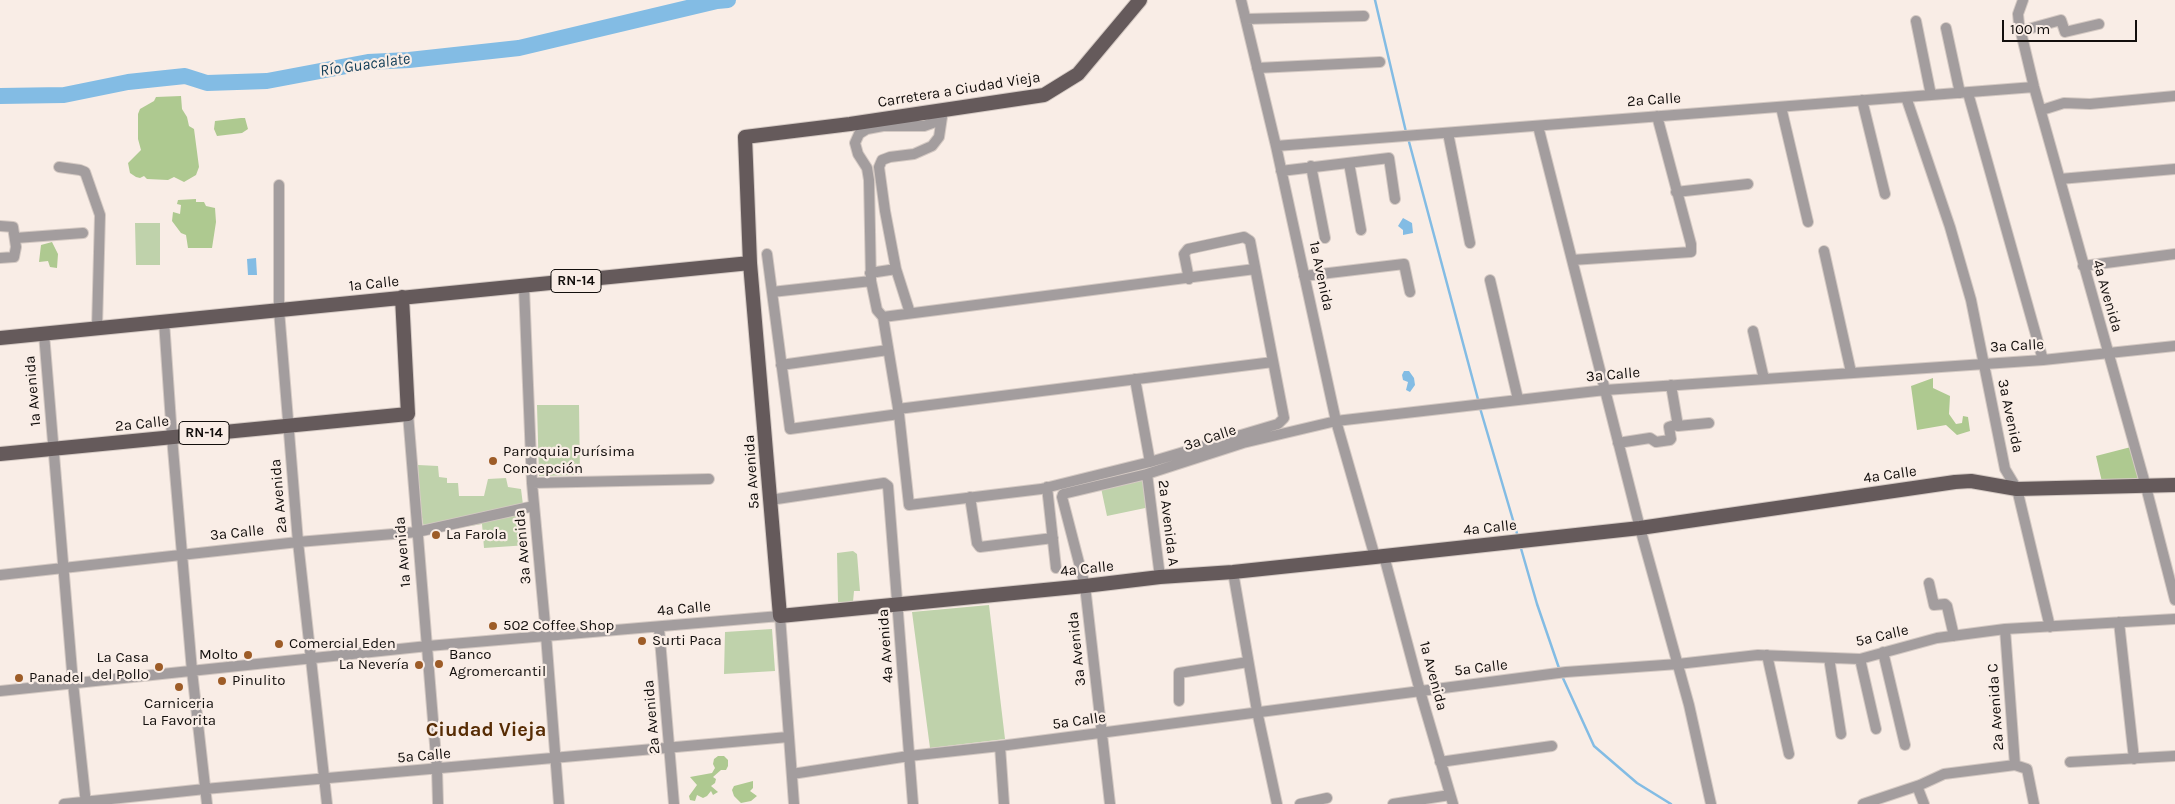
<!DOCTYPE html>
<meta charset="utf-8">
<style>
body{margin:0}
#map{position:relative;width:2175px;height:804px;overflow:hidden;background:#f9ede6;font-family:Karla,sans-serif}
canvas{display:block}
.scale{position:absolute;left:2002px;top:20px;width:135px;height:22px;box-sizing:border-box;border:2px solid #130f0d;border-top:0;padding-left:6px;font-size:15px;line-height:18px;white-space:nowrap;color:#130f0d;-webkit-text-stroke:4px #f9ede6;paint-order:stroke}
</style>
<div id="map">
<canvas width="2175" height="804"></canvas>
<div class="scale">100 m</div>
</div>
<script>
const context = document.querySelector('canvas').getContext('2d');
context.lineJoin = 'round';
function paint(path, color) {
  context.fillStyle = color;
  context.fill(path, 'evenodd');
}
function toPath(rows) {
  const path = new Path2D();
  for (const r of rows) {
    path.moveTo(r[0], r[1]);
    for (let i = 2; i < r.length; i += 2) path.lineTo(r[i], r[i + 1]);
  }
  return path;
}
function strokePath(path, color, width, dash) {
  context.strokeStyle = color;
  context.lineWidth = width;
  context.lineCap = dash ? 'butt' : 'round';
  context.setLineDash(dash || []);
  context.stroke(path);
}
function write(font, color, halo, rows, align = 'center') {
  context.font = font + ' Karla,sans-serif';
  context.lineWidth = 4.5;
  context.setLineDash([]);
  context.textBaseline = 'middle';
  context.strokeStyle = halo;
  context.fillStyle = color;
  for (const [text, x, y, turn = 0] of rows) {
    context.save();
    context.translate(x, y);
    context.rotate((+turn || 0) * Math.PI / 180);
    context.textAlign = isNaN(turn) ? turn : align;
    if (halo) context.strokeText(text, 0, 0);
    context.fillText(text, 0, 0);
    context.restore();
  }
}
const green = toPath([
 [135,223,160,223,160,265,136,265],
 [537,405,579,405,580,475,539,476],
 [418,465,438,466,439,477,447,478,447,483,458,483,459,496,484,496,488,479,506,478,508,487,521,489,528,545,484,548,482,524,425,534,419,501],
 [1144,478,1150,507,1107,516,1101,488],
 [853,551,857,554,860,591,854,591,853,602,838,602,837,553],
 [989,605,1005,739,930,748,912,612],
 [772,629,775,671,724,674,725,632]
]);
const forest = toPath([
 [181,96,182,109,187,117,189,126,194,129,199,167,196,175,184,182,174,177,168,180,147,179,144,176,140,178,136,177,130,173,128,163,141,150,138,139,138,114,140,109,154,101,156,97],
 [241,118,245,118,248,129,242,133,217,136,214,129,215,121],
 [196,199,196,202,204,202,206,206,215,208,216,222,212,248,188,248,186,235,181,233,172,221,173,212,180,214,181,205,177,204,178,200],
 [52,242,58,254,57,268,50,267,48,261,39,262,41,245],
 [1933,378,1933,388,1950,396,1949,414,1956,424,1962,423,1963,416,1968,417,1970,431,1957,435,1946,425,1917,430,1911,386],
 [2131,447,2141,484,2102,482,2096,456],
 [718,756,724,756,728,760,728,766,726,770,721,770,713,777,716,779,715,783,711,786,718,792,713,795,711,791,707,796,703,798,697,795,695,801,690,800,689,796,697,785,690,777,712,773,715,768,713,764,714,759],
 [753,781,753,788,750,791,757,796,751,801,741,803,734,796,732,790,734,786]
]);
const water = toPath([
 [1403,218,1412,223,1413,233,1403,235,1403,230,1398,226],
 [256,258,257,275,248,275,247,259],
 [1404,371,1409,371,1414,378,1415,385,1410,392,1406,390,1408,382,1403,380,1402,375]
]);
const stream = toPath([
 [1375,0,1406,132],
 [1408,138,1479,403],
 [1480,408,1518,537],
 [1520,545,1537,604,1560,671],
 [1562,676,1594,746,1637,783,1671,804]
]);
const river = toPath([
 [0,96,64,95,128,82,185,76,207,83,267,81,368,62,409,60,519,48,717,1,728,0]
]);
const minor = toPath([
 [1241,0,1276,146,1336,421,1375,557],
 [2023,0,2018,14,2019,24,2034,87,2146,487,2175,600],
 [1246,19,1364,16],
 [1916,21,1931,95],
 [1946,28,1960,93],
 [2021,31,2061,20,2065,32,2099,24],
 [1257,68,1380,62],
 [1968,93,2043,360],
 [1906,97,1950,227,1971,300,2005,469,2017,489,2050,627],
 [1862,100,1885,194],
 [1781,107,1808,222],
 [2042,110,2064,103,2090,104,2175,96],
 [941,120,924,126,883,126,867,129,859,134,855,143,858,154,867,168,869,180,871,281,877,310,883,317,899,414,909,505,1041,489,1150,462,1278,424,1284,418,1250,241,1244,237,1188,249,1184,254,1189,279],
 [1538,126,1640,528,1689,705,1711,804],
 [1448,133,1470,243],
 [1276,146,2034,87],
 [1349,163,1361,230],
 [1311,166,1325,238],
 [59,167,80,170,85,172,100,215,97,328],
 [1281,171,1389,158,1395,199],
 [2060,179,2175,169],
 [279,185,279,310,298,542,327,804],
 [1676,192,1748,184],
 [0,226,13,227,16,247,14,257,0,258],
 [16,238,83,233],
 [1824,251,1851,372],
 [767,254,790,429,899,414],
 [1572,260,1691,252,1691,244,1657,116],
 [2083,266,2175,254],
 [870,273,896,269],
 [1304,276,1404,264,1410,292],
 [1490,280,1518,399],
 [524,287,532,483,546,635,559,804],
 [772,292,871,281],
 [910,313,896,269,885,211,879,167,882,160,890,157,914,154,932,146,939,137,942,117],
 [883,317,1255,269],
 [164,321,172,437,192,671,207,804],
 [1753,331,1764,379],
 [44,334,73,683,86,804],
 [781,365,888,350],
 [1135,379,1150,462],
 [1671,385,1678,426,1709,423],
 [898,409,1273,362],
 [408,414,437,769,438,804],
 [1618,443,1650,438,1656,442,1670,440,1671,439,1669,427,1678,424],
 [1147,474,1160,577],
 [532,483,709,479],
 [1047,487,1056,568],
 [970,497,977,543,980,547,1053,538],
 [770,500,884,483,888,486,913,804],
 [1384,556,1420,691,1453,804],
 [1233,572,1257,711,1277,804],
 [0,575,298,542,417,532,534,506],
 [1929,583,1934,605,1945,604,1947,606,1954,636],
 [2119,622,2134,759],
 [659,628,674,804],
 [2005,629,2015,765,2027,769,2034,804],
 [1883,652,1905,745],
 [1767,655,1789,754],
 [1829,658,1841,734],
 [1860,659,1876,729],
 [0,691,428,646,780,616,794,804],
 [1179,701,1179,673,1248,662],
 [1000,746,1004,804],
 [1440,762,1552,746],
 [2070,762,2175,756],
 [792,774,909,756,1000,746,1566,672,1678,664,1758,655,1860,659,1937,638,2005,629,2175,619],
 [1917,786,1924,804],
 [64,804,205,789,788,737],
 [1110,804,1085,586,1062,497,1063,494,1147,474,1243,443,1336,421,1605,390,2043,360,2175,346],
 [1300,804,1327,798],
 [1393,804,1450,795],
 [1863,804,1920,785,1944,774,2015,765]
]);
const major = toPath([
 [1140,0,1078,74,1044,95,850,124,745,137,750,263,780,616,1085,586,1160,577,1233,572,1375,557,1640,528,1955,482,1971,481,2017,489,2175,485],
 [0,338,750,263],
 [0,454,408,414,402,297]
]);
const markers = [
 [493,461,5,"#9d5c27"],
 [436,535,5,"#9d5c27"],
 [493,626,5,"#9d5c27"],
 [642,641,5,"#9d5c27"],
 [279,644,5,"#9d5c27"],
 [248,655,5,"#9d5c27"],
 [439,664,5,"#9d5c27"],
 [419,665,5,"#9d5c27"],
 [159,667,5,"#9d5c27"],
 [19,678,5,"#9d5c27"],
 [222,681,5,"#9d5c27"],
 [179,687,5,"#9d5c27"]
];
const shields = [
 [576,281,50],
 [204,433,50]
];
const shieldNames = [
 ["RN-14",576,281],
 ["RN-14",204,433]
];
const streetNames = [
 ["Carretera a Ciudad Vieja",959,90,-9],
 ["2a Calle",1654,100,-4],
 ["1a Avenida",1321,276,78],
 ["1a Calle",374,284,-6],
 ["4a Avenida",2107,296,74],
 ["3a Calle",2017,346,-3],
 ["3a Calle",1613,375,-5],
 ["1a Avenida",33,391,-95],
 ["3a Avenida",2010,416,78],
 ["2a Calle",142,424,-6],
 ["3a Calle",1210,438,-18],
 ["5a Avenida",752,472,-94],
 ["4a Calle",1890,475,-8],
 ["2a Avenida",279,496,-95],
 ["2a Avenida A",1168,523,83],
 ["4a Calle",1490,528,-6],
 ["3a Calle",237,533,-6],
 ["3a Avenida",523,547,-95],
 ["1a Avenida",403,552,-95],
 ["4a Calle",1087,569,-6],
 ["4a Calle",684,609,-5],
 ["5a Calle",1882,636,-13],
 ["4a Avenida",886,646,-94],
 ["3a Avenida",1077,649,-96],
 ["5a Calle",1481,668,-7],
 ["1a Avenida",1433,676,75],
 ["2a Avenida C",1996,707,-94],
 ["2a Avenida",652,717,-95],
 ["5a Calle",1079,721,-8],
 ["5a Calle",424,756,-5]
];
const poiNames = [
 ["Parroquia Purísima",503,452],
 ["Concepción",503,469],
 ["La Farola",446,535],
 ["502 Coffee Shop",503,626],
 ["Surti Paca",652,641],
 ["Comercial Eden",289,644],
 ["Molto",238,655,"right"],
 ["Banco",449,655],
 ["Agromercantil",449,672],
 ["La Casa",149,658,"right"],
 ["del Pollo",149,675,"right"],
 ["La Nevería",409,665,"right"],
 ["Panadel",29,678],
 ["Pinulito",232,681],
 ["Carniceria",179,704,"center"],
 ["La Favorita",179,721,"center"]
];
const waterNames = [
 ["Río Guacalate",365,65,-8]
];
const districtNames = [
 ["Ciudad Vieja",486,730]
];
paint(green, '#bfd2ab');
paint(forest, '#aec990');
paint(water, '#83bce4');
strokePath(stream, '#83bce4', 2.5);
strokePath(river, '#83bce4', 16);
strokePath(minor, '#d4c9c3', 12);
strokePath(major, '#d4c9c3', 16);
strokePath(minor, '#a39d9e', 10);
strokePath(major, '#655a5b', 14);
for (const [x, y, r, color] of markers) {
  const dot = new Path2D();
  dot.arc(x, y, r, 0, 2 * Math.PI);
  context.fillStyle = color;
  context.fill(dot);
  strokePath(dot, '#f9ede6', 2);
}
for (const [x, y, w] of shields) {
  const box = new Path2D();
  box.roundRect(x - w / 2, y - 11.5, w, 23, 4);
  context.fillStyle = '#f9ede6';
  context.fill(box);
  strokePath(box, '#130f0d', 1);
}
write('bold 14px', '#130f0d', null, shieldNames);
write('15px', '#130f0d', '#f9ede6', streetNames);
write('15px', '#130f0d', '#f9ede6', poiNames, 'left');
write('italic 16px', '#0e3b56', '#f9ede6', waterNames);
write('bold 20px', '#572c04', '#f9ede6', districtNames);
</script>
